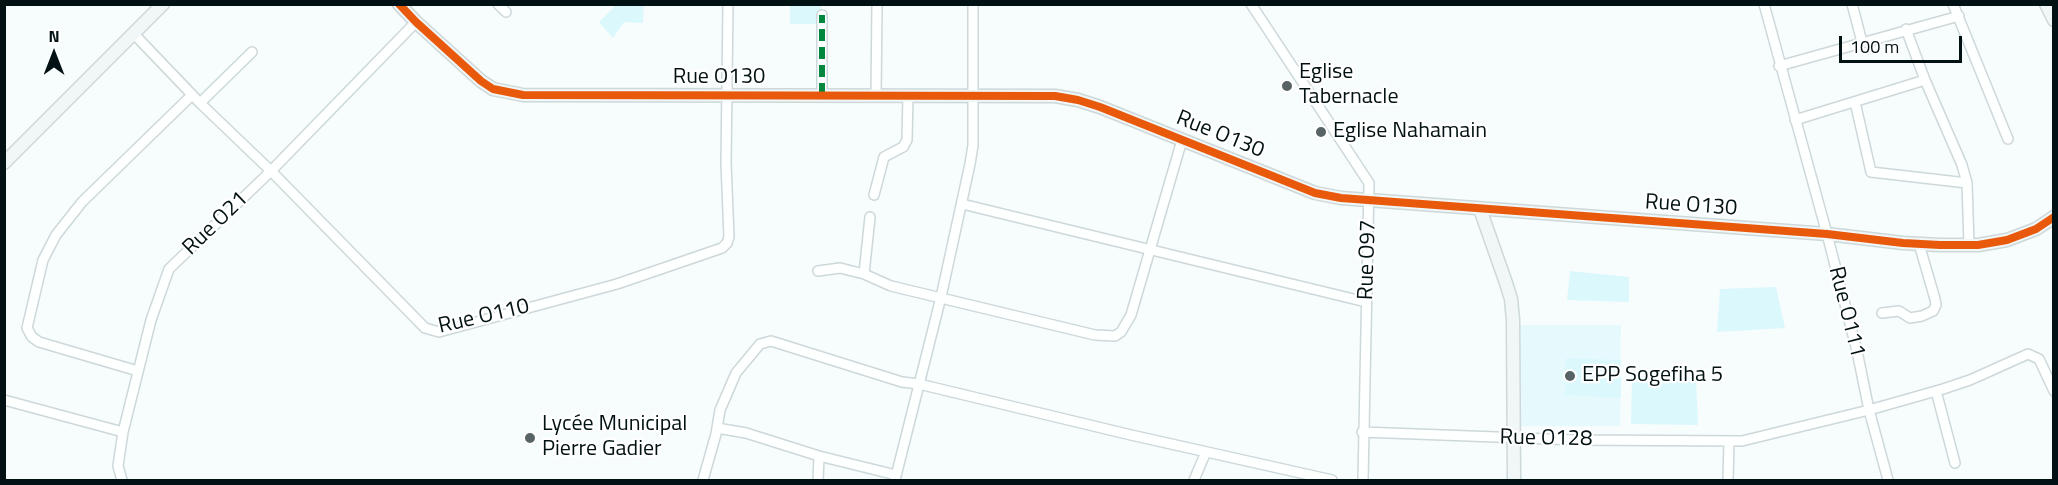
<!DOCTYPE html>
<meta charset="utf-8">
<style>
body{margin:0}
#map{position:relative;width:2058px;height:485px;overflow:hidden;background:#f7fcfd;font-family:"Titillium Web",sans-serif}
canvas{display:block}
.frame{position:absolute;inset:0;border:6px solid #021113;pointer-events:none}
.north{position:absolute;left:24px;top:24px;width:60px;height:60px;-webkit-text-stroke:4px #fff;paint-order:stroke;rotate:0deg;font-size:16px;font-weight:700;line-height:24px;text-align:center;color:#021113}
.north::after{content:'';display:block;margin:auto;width:21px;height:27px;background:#021113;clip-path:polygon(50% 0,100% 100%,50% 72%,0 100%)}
.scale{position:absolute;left:1839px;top:36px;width:123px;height:27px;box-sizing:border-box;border:3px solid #021113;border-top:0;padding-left:8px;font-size:18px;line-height:21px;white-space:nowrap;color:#021113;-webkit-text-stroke:4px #fff;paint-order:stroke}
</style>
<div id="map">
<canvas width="2058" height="485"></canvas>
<div class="frame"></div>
<div class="north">N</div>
<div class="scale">100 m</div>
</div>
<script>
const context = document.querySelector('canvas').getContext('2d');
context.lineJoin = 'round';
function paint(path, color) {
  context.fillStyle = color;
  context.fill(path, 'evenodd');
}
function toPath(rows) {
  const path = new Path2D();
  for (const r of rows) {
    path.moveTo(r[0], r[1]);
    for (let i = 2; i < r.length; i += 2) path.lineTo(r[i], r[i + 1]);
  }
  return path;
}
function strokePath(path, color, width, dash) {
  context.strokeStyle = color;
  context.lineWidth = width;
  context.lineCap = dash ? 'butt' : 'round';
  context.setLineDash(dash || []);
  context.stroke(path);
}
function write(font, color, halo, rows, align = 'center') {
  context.font = font + ' "Titillium Web",sans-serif';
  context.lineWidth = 4.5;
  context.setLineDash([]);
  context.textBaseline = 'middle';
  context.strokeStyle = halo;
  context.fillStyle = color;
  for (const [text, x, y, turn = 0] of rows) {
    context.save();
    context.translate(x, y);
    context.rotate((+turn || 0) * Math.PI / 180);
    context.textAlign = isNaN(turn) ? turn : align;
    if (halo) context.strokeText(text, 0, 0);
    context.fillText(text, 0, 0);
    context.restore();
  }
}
const built = toPath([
 [1518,325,1621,325,1620,426,1520,426]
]);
const green = toPath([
 [616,5,644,5,643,23,624,22,613,38,599,22],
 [790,5,821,5,821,24,790,24],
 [1570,271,1629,277,1629,302,1567,300],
 [1776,287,1785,328,1717,332,1720,289],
 [1566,358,1621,360,1621,398,1565,395],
 [1632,375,1696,377,1698,425,1631,424]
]);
const street = toPath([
 [498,4,506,12],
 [1251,4,1369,183,1363,480],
 [1764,4,1827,234,1857,351,1869,410,1888,480],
 [1852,4,1862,42],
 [1953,4,2008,139],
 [1906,29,1925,80,1962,165,1967,183,1969,245],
 [134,34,200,103,271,171,425,328,439,332,617,284,722,248,727,243,729,237,726,163,728,4],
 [1779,66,1959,16],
 [822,95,822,15],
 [876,95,877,4],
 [1855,102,1871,172,1967,183],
 [200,103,252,52],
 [1795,120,1925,80],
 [874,195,884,157,903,147,907,140,908,96],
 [962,204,1366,302],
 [818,271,840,268,864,274,891,286,1095,335,1115,336,1121,332,1131,315,1182,140],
 [864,274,870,217],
 [1882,313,1899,311,1910,318,1922,316,1933,311,1936,305,1935,299,1919,244],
 [138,371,39,342,32,337,27,328,43,260,56,235,82,202,192,95],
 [1936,391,1955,463],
 [4,400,123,432],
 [717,428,746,433,819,456,896,475],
 [1362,432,1576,440,1742,441,1869,410,1943,389,1970,380,2028,354,2039,359,2054,391],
 [122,480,118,466,123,432,151,320,169,269,271,171,416,22],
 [703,480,716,434,720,410,736,373,760,344,771,341,902,382,919,384,1131,435,1332,480],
 [818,480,819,456],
 [895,480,941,297,970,164,973,145,973,4],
 [1194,480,1206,452],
 [1728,480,1729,441]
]);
const secondary = toPath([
 [399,4,416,22,481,81,493,89,523,95,1055,96,1078,100,1100,107,1315,193,1341,198,1827,234,1903,243,1940,245,1978,245,2007,240,2036,229,2054,217],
 [2046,4,2054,20],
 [4,163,163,4],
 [1480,209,1506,283,1511,299,1513,320,1514,480]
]);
const quiet = toPath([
 [822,95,822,15]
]);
const cycleway = toPath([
 [399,4,416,22,481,81,493,89,523,95,1055,96,1078,100,1100,107,1315,193,1341,198,1827,234,1903,243,1940,245,1978,245,2007,240,2036,229,2054,217]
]);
const markers = [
 [1287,86,6,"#586365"],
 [1321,132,6,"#586365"],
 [1570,376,6,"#586365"],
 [530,438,6,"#586365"]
];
const poiNames = [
 ["Eglise",1299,73],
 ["Tabernacle",1299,98],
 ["Eglise Nahamain",1333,132],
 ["EPP Sogefiha 5",1582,376],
 ["Lycée Municipal",542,425],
 ["Pierre Gadier",542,450]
];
const streetNames = [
 ["Rue O130",719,78],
 ["Rue O130",1220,135,22],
 ["Rue O130",1691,206,4],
 ["Rue O21",216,224,-44],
 ["Rue O97",1368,260,-88],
 ["Rue O111",1846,312,76],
 ["Rue O110",484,317,-13],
 ["Rue O128",1546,439,1]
];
paint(built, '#e6fafe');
paint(green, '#dbf8fd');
strokePath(street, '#cdd8da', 12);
strokePath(secondary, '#cdd8da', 15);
strokePath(street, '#feffff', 9);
strokePath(secondary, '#f1f6f7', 12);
strokePath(quiet, '#00873e', 6, [12, 6]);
strokePath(cycleway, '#e8590c', 8);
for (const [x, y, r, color] of markers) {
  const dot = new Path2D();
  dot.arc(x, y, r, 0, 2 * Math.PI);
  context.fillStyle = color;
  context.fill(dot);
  strokePath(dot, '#fff', 2);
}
write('22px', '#021113', '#fff', poiNames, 'left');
write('22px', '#021113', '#fff', streetNames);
</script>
